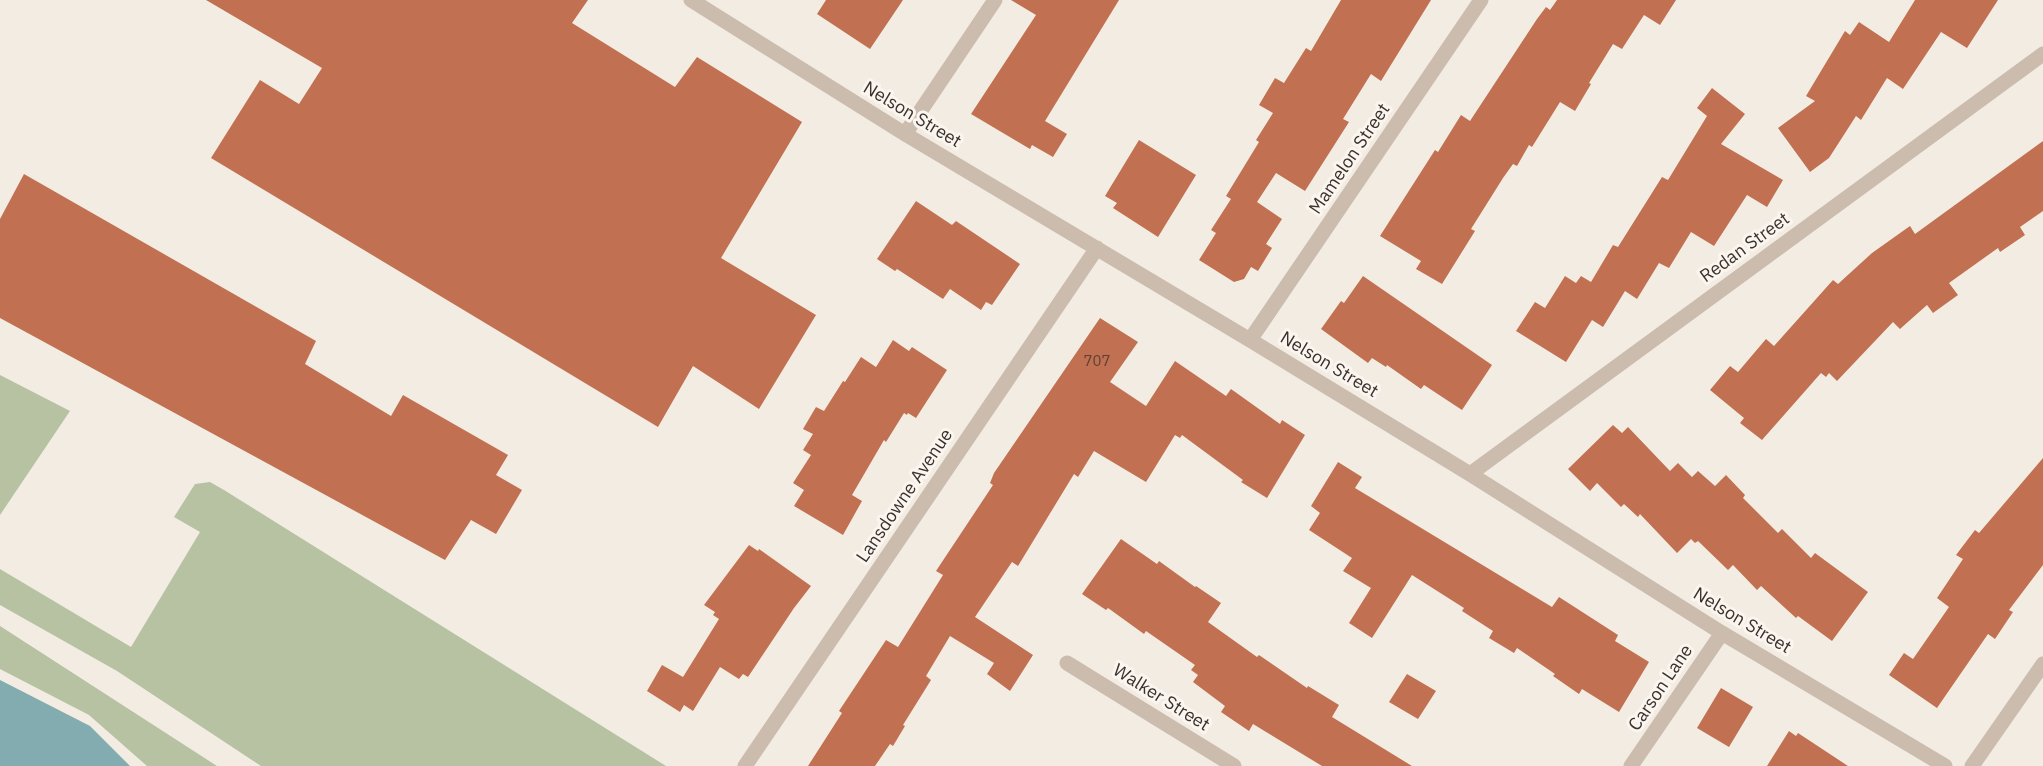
<!DOCTYPE html>
<style>
body{margin:0}
canvas{display:block;background:#f3ece2}
</style>
<canvas width="2043" height="766"></canvas>
<script>
const context = document.querySelector('canvas').getContext('2d');
context.lineJoin = 'round';
function paint(path, color) {
  context.fillStyle = color;
  context.fill(path, 'evenodd');
}
function toPath(rows) {
  const path = new Path2D();
  for (const r of rows) {
    path.moveTo(r[0], r[1]);
    for (let i = 2; i < r.length; i += 2) path.lineTo(r[i], r[i + 1]);
  }
  return path;
}
function strokePath(path, color, width, dash) {
  context.strokeStyle = color;
  context.lineWidth = width;
  context.lineCap = dash ? 'butt' : 'round';
  context.setLineDash(dash || []);
  context.stroke(path);
}
function write(font, color, halo, rows, align = 'center') {
  context.font = font + ' "IBM Plex Sans",sans-serif';
  context.lineWidth = 6;
  context.setLineDash([]);
  context.textBaseline = 'middle';
  context.strokeStyle = halo;
  context.fillStyle = color;
  for (const [text, x, y, turn = 0] of rows) {
    context.save();
    context.translate(x, y);
    context.rotate((+turn || 0) * Math.PI / 180);
    context.textAlign = isNaN(turn) ? turn : align;
    if (halo) context.strokeText(text, 0, 0);
    context.fillText(text, 0, 0);
    context.restore();
  }
}
const green = toPath([
 [0,375,70,411,0,515],
 [210,482,224,490,666,766,261,766,117,671,0,605,0,569,131,647,200,532,174,517,195,484],
 [0,626,217,766,147,766,89,715,0,669]
]);
const water = toPath([
 [0,680,90,726,130,766,0,766]
]);
const building = toPath([
 [206,0,588,0,572,23,675,87,697,57,802,122,721,258,816,315,759,409,693,366,658,427,211,158,260,80,299,104,322,68],
 [826,0,903,0,870,49,817,14],
 [1011,0,1119,0,1045,121,1067,134,1053,157,1032,145,1030,149,971,114,1036,15],
 [1341,0,1431,0,1381,81,1371,74,1343,119,1349,122,1305,191,1276,173,1257,202,1282,219,1266,244,1272,248,1258,271,1251,267,1244,279,1234,282,1199,260,1216,233,1211,230,1231,199,1226,196,1259,142,1256,140,1273,113,1259,105,1275,78,1284,83,1306,48,1311,51],
 [1557,0,1676,0,1660,25,1644,15,1622,49,1613,44,1589,83,1591,84,1575,111,1560,102,1532,147,1529,145,1517,166,1513,164,1503,178,1471,229,1475,231,1442,284,1416,269,1421,261,1380,236,1435,150,1438,152,1461,115,1470,121,1537,19,1546,7,1550,10],
 [1915,0,1998,0,1967,48,1941,32,1903,89,1887,78,1861,120,1856,116,1829,158,1810,172,1778,128,1815,101,1806,96,1845,31,1850,35,1859,22,1889,42],
 [1712,88,1745,114,1721,144,1783,180,1767,207,1747,195,1714,246,1691,232,1669,268,1659,263,1637,299,1625,291,1603,327,1592,320,1566,362,1516,331,1535,302,1545,308,1565,276,1576,283,1581,276,1591,282,1613,245,1618,247,1662,177,1668,180,1707,116,1697,108],
 [1139,140,1196,175,1158,237,1113,208,1117,203,1105,196],
 [2043,141,2043,211,2020,227,2025,235,2000,252,1998,248,1949,283,1958,295,1933,313,1927,305,1900,329,1893,322,1837,381,1829,373,1826,377,1821,373,1762,440,1740,423,1744,418,1710,390,1730,366,1738,372,1766,339,1774,346,1833,280,1838,284,1872,253,1910,226,1915,234],
 [24,174,316,341,305,364,391,416,403,395,508,455,496,475,522,490,496,534,471,520,445,560,0,318,0,219],
 [916,201,952,225,956,221,1020,264,992,305,986,302,981,310,950,289,943,299,897,269,895,271,877,259],
 [1363,276,1492,365,1462,410,1424,385,1421,389,1387,365,1386,367,1372,358,1368,363,1321,329,1341,301,1344,303],
 [1100,318,1138,342,1110,382,1146,406,1175,361,1226,396,1231,389,1280,424,1282,420,1305,435,1267,498,1241,482,1243,480,1182,435,1180,438,1175,435,1146,482,1094,451,1078,477,1074,474,1018,566,1012,562,975,617,1033,655,1010,691,987,674,994,663,950,636,926,676,931,680,903,725,905,726,893,746,890,744,875,766,808,766,842,713,839,711,886,640,898,647,943,575,936,571,993,485,990,483,994,473],
 [893,340,909,351,912,347,947,370,916,418,908,413,907,415,904,413,886,442,884,440,852,495,862,501,843,535,794,506,804,490,793,483,811,455,803,450,813,434,803,429,816,407,824,411,843,381,845,382,861,357,876,367],
 [1613,425,1622,433,1628,427,1670,471,1678,463,1692,477,1698,471,1715,486,1726,475,1745,495,1743,498,1778,533,1782,529,1811,558,1815,553,1868,592,1832,641,1798,616,1796,618,1761,586,1757,590,1733,565,1728,570,1698,541,1695,543,1691,539,1677,553,1640,514,1638,517,1624,504,1621,507,1597,483,1590,491,1568,469],
 [2043,458,2043,565,2009,610,2013,612,1995,639,1988,634,1937,708,1889,675,1904,653,1913,659,1949,607,1937,598,1963,559,1956,555,1975,530,1979,533],
 [1338,462,1362,477,1355,488,1552,607,1559,597,1618,635,1615,641,1649,662,1619,712,1582,689,1579,694,1553,676,1555,674,1517,648,1514,653,1489,638,1493,631,1462,611,1464,608,1412,575,1372,638,1349,623,1371,588,1343,571,1352,558,1309,530,1320,513,1311,506],
 [1121,539,1157,564,1159,561,1195,587,1196,586,1221,603,1208,622,1257,657,1259,655,1307,688,1308,686,1339,705,1332,717,1412,766,1322,766,1253,724,1249,731,1221,712,1225,706,1193,682,1198,675,1191,670,1195,665,1146,631,1144,634,1108,608,1106,610,1082,594],
 [749,545,758,551,759,549,811,586,794,608,748,677,743,674,739,679,720,667,693,711,684,705,680,712,647,691,662,665,683,677,719,619,713,615,715,612,704,605],
 [1407,674,1436,691,1418,719,1389,702],
 [1721,688,1753,707,1729,747,1697,728],
 [1789,731,1796,736,1798,733,1848,766,1767,766]
]);
const minor = toPath([
 [691,0,905,134,1250,340,1470,474,1722,633,1945,766],
 [905,134,995,0],
 [1250,340,1481,0],
 [1470,474,2043,54],
 [1067,663,1234,766],
 [745,766,1097,248],
 [1631,766,1722,633],
 [1972,766,2043,664]
]);
const numberNames = [
 ["707",1097,362]
];
const streetNames = [
 ["Nelson Street",912,115,31],
 ["Mamelon Street",1350,159,-56],
 ["Redan Street",1745,248,-36],
 ["Nelson Street",1329,365,31],
 ["Lansdowne Avenue",905,496,-56],
 ["Nelson Street",1742,621,31],
 ["Carson Lane",1661,688,-56],
 ["Walker Street",1161,698,32]
];
paint(green, '#b6c2a2');
paint(water, '#82acaf');
paint(building, '#c17152');
strokePath(minor, '#cbbcae', 15);
write('15px', '#5c4136', null, numberNames);
write('18px', '#3a312c', '#faf5ef', streetNames);
</script>
